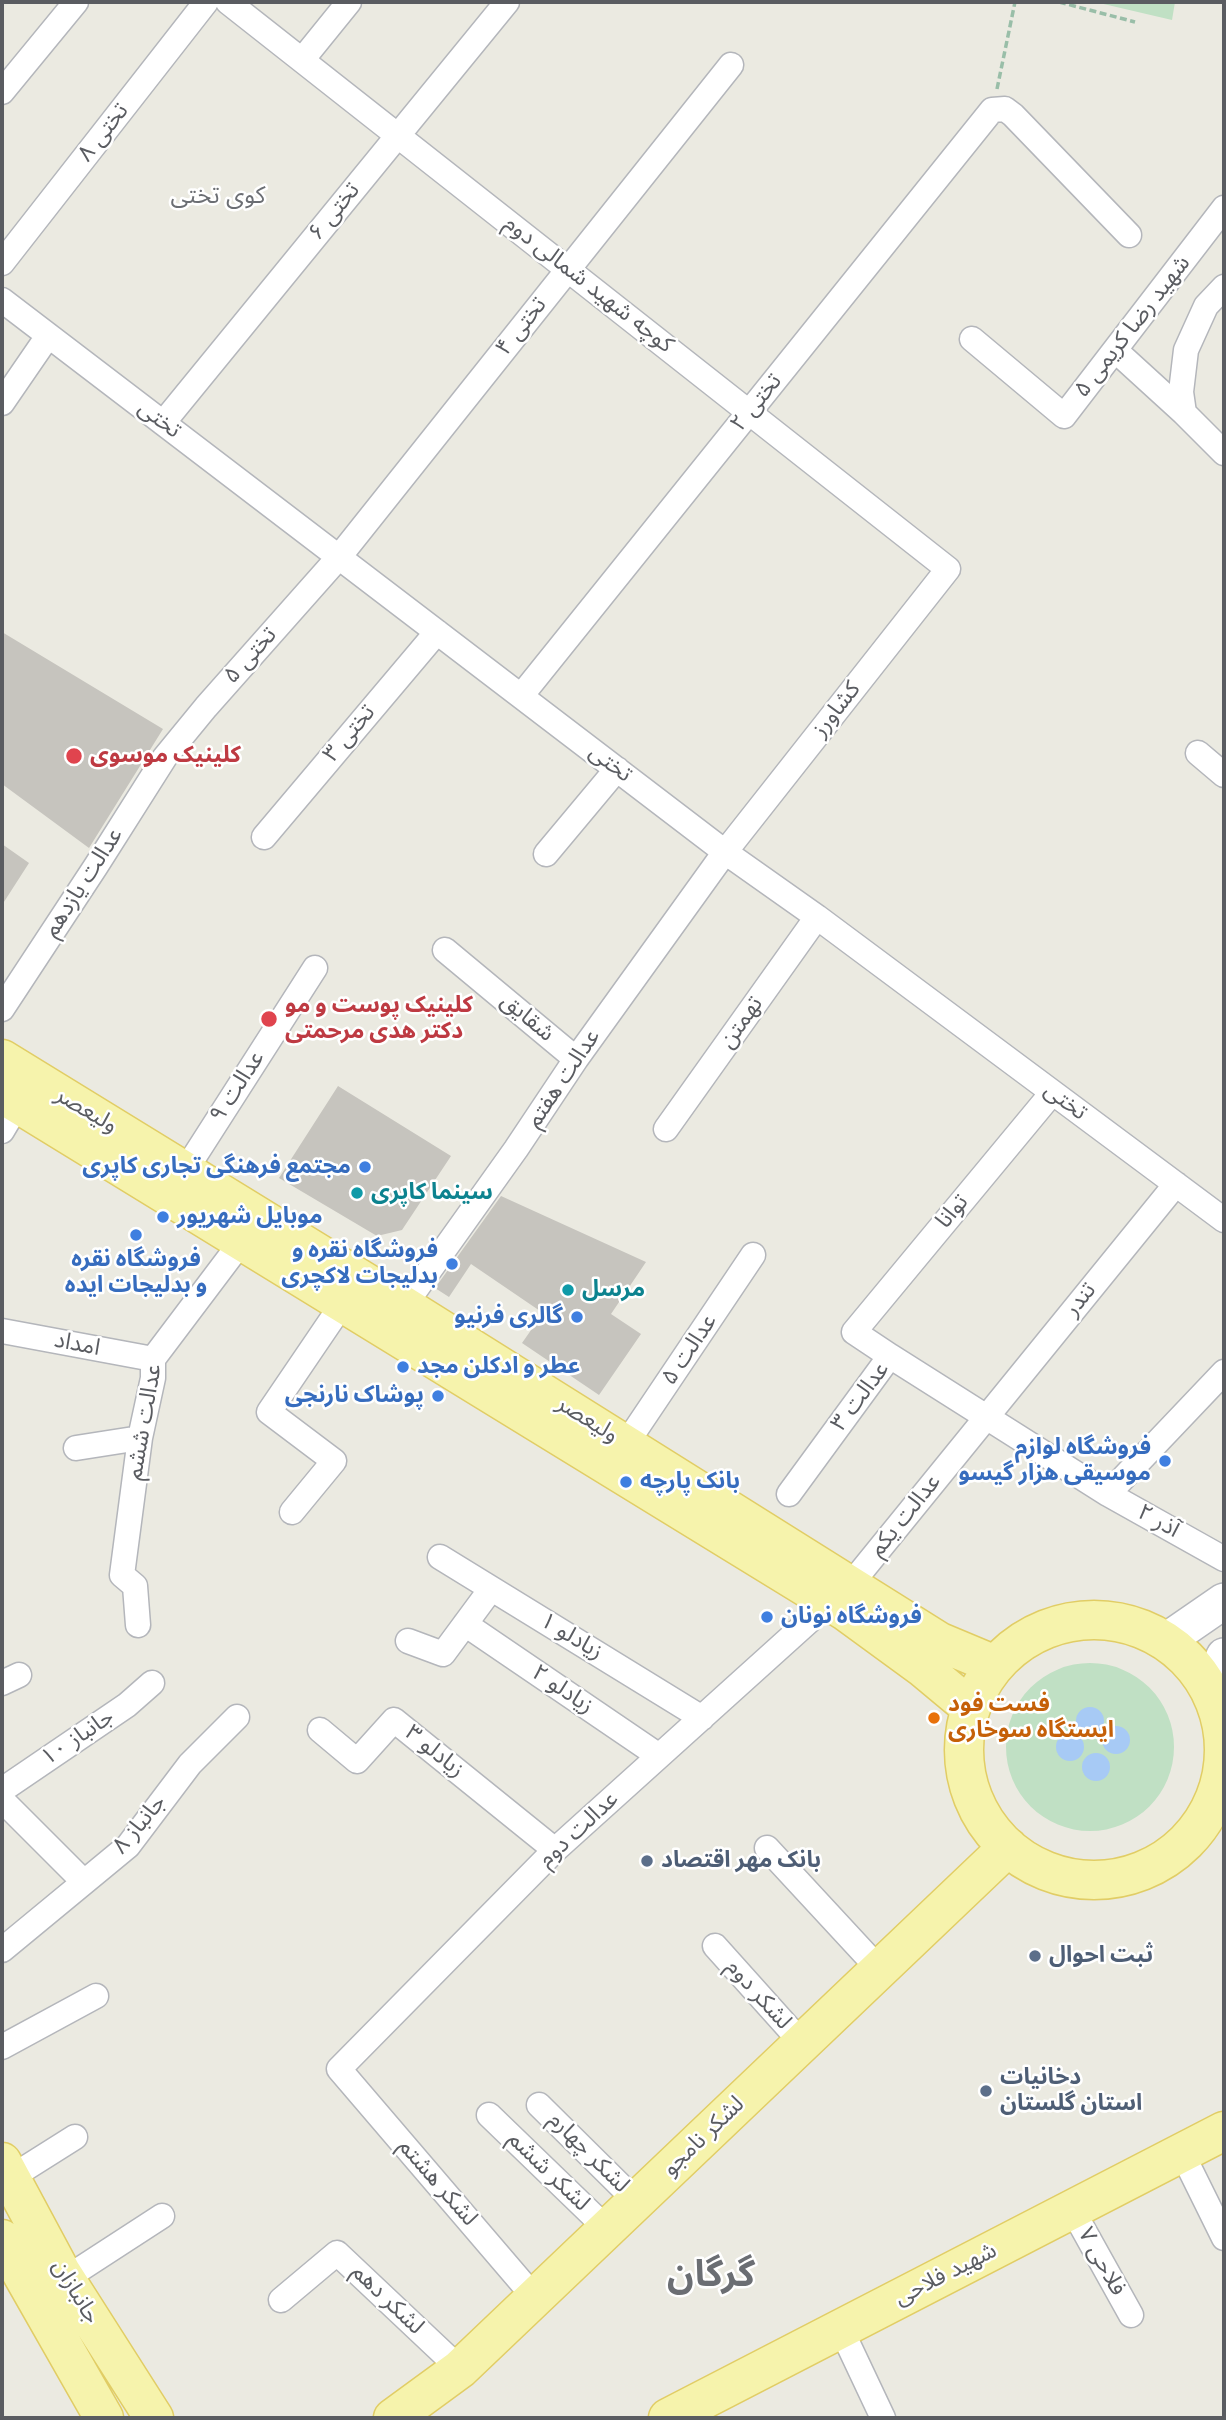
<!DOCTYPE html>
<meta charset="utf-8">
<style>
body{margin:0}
#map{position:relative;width:1226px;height:2420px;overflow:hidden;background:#ebeae1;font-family:Poppins,sans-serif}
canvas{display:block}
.frame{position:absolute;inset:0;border:4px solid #5a5c61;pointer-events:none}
</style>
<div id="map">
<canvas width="1226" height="2420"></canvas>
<div class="frame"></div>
</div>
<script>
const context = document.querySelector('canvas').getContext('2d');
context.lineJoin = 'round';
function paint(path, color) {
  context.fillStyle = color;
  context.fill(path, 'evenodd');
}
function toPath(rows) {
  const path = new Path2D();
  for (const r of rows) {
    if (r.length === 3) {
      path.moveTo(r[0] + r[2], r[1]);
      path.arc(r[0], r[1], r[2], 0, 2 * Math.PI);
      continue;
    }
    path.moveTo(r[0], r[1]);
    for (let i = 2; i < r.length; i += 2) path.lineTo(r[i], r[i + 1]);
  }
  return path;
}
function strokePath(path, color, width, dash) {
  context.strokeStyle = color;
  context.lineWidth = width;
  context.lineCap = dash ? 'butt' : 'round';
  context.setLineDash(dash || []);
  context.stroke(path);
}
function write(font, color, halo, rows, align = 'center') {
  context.font = font + ' Poppins,"Noto Sans Arabic",sans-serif';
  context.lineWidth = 5;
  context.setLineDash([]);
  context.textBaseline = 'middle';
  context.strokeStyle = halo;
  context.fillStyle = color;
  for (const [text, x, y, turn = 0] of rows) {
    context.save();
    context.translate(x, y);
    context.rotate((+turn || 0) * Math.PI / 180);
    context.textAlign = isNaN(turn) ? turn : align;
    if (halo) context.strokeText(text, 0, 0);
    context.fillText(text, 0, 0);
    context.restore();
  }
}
const green = toPath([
 [1095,2,1175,2,1172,20],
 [1090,1747,84]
]);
const water = toPath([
 [1090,1721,14],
 [1116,1740,14],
 [1070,1747,14],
 [1096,1767,14]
]);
const building = toPath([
 [2,632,163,729,89,848,2,784],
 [2,844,29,863,2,905],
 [338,1086,451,1156,402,1230,377,1236,279,1178],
 [501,1196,646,1262,611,1314,641,1334,599,1395,522,1343,543,1313,471,1264,449,1297,435,1288]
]);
const path = toPath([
 [1059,2,1135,22],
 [997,89,1015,2]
]);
const street = toPath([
 [228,2,948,569,725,852,576,1059,516,1149,404,1306],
 [302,60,349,2],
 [2,92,76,2],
 [2,263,206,2],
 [1224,287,1206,306,1186,350,1181,392,1184,413,1224,453],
 [2,300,725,852,817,917,1224,1220],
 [972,339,1064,416,1224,208],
 [1116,351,1184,413],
 [2,403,48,336],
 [163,423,507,2],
 [521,696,992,110,1005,109,1013,115,1129,235],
 [1198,753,1224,775],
 [264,837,437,632],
 [546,854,617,769],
 [445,950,576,1059],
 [2,1009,96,866,165,757,206,707,339,557,731,65],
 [666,1129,817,917],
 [2,1131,18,1104],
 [185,1171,315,968],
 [2,1331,153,1359],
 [890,1356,854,1332,1052,1093],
 [626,1444,753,1255],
 [76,1448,140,1438],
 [789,1494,890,1356,1108,1494,1224,1559],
 [1108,1494,1224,1372],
 [292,1512,334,1461,269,1412,343,1303],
 [440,1557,702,1718],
 [851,1584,1176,1184],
 [465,1624,659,1756],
 [138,1625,135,1586,122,1575,140,1438,153,1378,153,1359,242,1241],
 [408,1641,443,1654,491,1589],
 [2,1683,19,1675],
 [320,1730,357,1761,394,1720,555,1850],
 [2,1790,127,1705,152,1683],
 [2,1800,84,1882],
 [767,1848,879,1969],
 [715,1946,802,2043],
 [2,1950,128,1846,190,1764,237,1717],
 [2,2047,96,1996],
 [539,2105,636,2201],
 [489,2115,607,2229],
 [1182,2153,1224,2238],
 [10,2178,75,2137],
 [1072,2209,1131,2315],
 [65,2279,162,2216],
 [535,2298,339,2069,555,1850,830,1602],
 [281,2300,337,2253,460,2369],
 [841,2329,883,2418]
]);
const secondary = toPath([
 [1166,1641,1224,1601],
 [1210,1690,1224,1656]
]);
const primary = toPath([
 [2,1059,404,1306,940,1642,995,1665],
 [2,1094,845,1611,923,1668,971,1708],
 [1094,1750,130],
 [2,2162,61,2272,154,2418],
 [2,2239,104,2418],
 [393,2418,460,2369,1008,1847],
 [668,2418,1224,2131]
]);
const markers = [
 [74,756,9,"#e0444e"],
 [269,1019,9,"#e0444e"],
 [365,1167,7,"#3f7fe0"],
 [357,1193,7,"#0f9aa8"],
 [163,1217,7,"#3f7fe0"],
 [136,1235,7,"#3f7fe0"],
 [452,1264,7,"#3f7fe0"],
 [568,1290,7,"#0f9aa8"],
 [577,1317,7,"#3f7fe0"],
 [403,1367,7,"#3f7fe0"],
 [438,1396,7,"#3f7fe0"],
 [1165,1461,7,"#3f7fe0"],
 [626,1482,7,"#3f7fe0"],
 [767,1617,7,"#3f7fe0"],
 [934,1718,7,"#e8710a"],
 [647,1861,7,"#5c6f8a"],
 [1035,1956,7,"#5c6f8a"],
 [986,2091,7,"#5c6f8a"]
];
const streetNames = [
 ["تختی ۸",104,133,-52],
 ["تختی ۶",335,212,-51],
 ["کوچه شهید شمالی دوم",588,285,38],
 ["تختی ۴",522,327,-52],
 ["شهید رضا کریمی ۵",1133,327,-52],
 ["تختی ۲",757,403,-51],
 ["تختی",159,420,37],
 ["۵ تختی",251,656,-48],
 ["کشاورز",837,710,-52],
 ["تختی ۳",350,734,-50],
 ["تختی",610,764,37],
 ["عدالت یازدهم",84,883,-57],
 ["شقایق",527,1018,40],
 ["تهمتن",742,1023,-55],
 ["عدالت هفتم",564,1079,-56],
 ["عدالت ۹",238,1087,-57],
 ["تختی",1065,1102,37],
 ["ولیعصر",86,1111,31],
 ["توانا",953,1212,-50],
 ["تندر",1081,1300,-51],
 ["امداد",77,1345,11],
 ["عدالت ۵",690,1350,-56],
 ["عدالت ۳",861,1397,-53],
 ["ولیعصر",587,1420,32],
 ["عدالت ششم",145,1422,-80],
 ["عدالت یکم",906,1516,-51],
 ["۲ آذر",1158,1522,29],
 ["زیادلو ۱",571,1637,31],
 ["زیادلو ۲",562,1690,34],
 ["۱۰ جانباز",78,1738,-34],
 ["زیادلو ۳",434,1752,39],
 ["جانباز ۸",140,1825,-50],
 ["عدالت دوم",579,1830,-43],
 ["لشکر دوم",758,1995,48],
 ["لشکر نامجو",704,2137,-44],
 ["لشکر چهارم",588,2153,45],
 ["لشکر ششم",548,2172,44],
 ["لشکر هشتم",437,2183,49],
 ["۷ فلاحی",1101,2262,61],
 ["شهید فلاحی",946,2275,-27],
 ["جانبازان",75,2292,59],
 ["لشکر دهم",387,2300,44]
];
const healthNames = [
 ["کلینیک موسوی",90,756],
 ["کلینیک پوست و مو",285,1006],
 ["دکتر هدی مرحمتی",285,1032]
];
const shopNames = [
 ["مجتمع فرهنگی تجاری کاپری",351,1167],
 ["موبایل شهریور",177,1217,"left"],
 ["فروشگاه نقره و",438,1251],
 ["بدلیجات لاکچری",438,1277],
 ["فروشگاه نقره",136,1260,"center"],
 ["و بدلیجات ایده",136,1286,"center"],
 ["گالری فرنیو",563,1317],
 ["عطر و ادکلن مجد",417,1367,"left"],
 ["پوشاک نارنجی",424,1396],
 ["فروشگاه لوازم",1151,1448],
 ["موسیقی هزار گیسو",1151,1474],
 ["بانک پارچه",640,1482,"left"],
 ["فروشگاه نونان",781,1617,"left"]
];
const cultureNames = [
 ["سینما کاپری",371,1193],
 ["مرسل",582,1290]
];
const foodNames = [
 ["فست فود",948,1705],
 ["ایستگاه سوخاری",948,1731]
];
const serviceNames = [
 ["بانک مهر اقتصاد",661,1861],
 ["ثبت احوال",1049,1956],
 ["دخانیات",1000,2078],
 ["استان گلستان",1000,2104]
];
const neighbourhoodNames = [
 ["کوی تختی",218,197]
];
const townNames = [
 ["گرگان",711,2277]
];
paint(green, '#c0e0c4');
paint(water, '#a7caf5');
paint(building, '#c6c4be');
strokePath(street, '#b4b6bb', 27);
strokePath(secondary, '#b5b7bc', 38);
strokePath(primary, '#e1cd65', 41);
strokePath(path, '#99bea8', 3.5, [7, 3.5]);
strokePath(street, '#fff', 24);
strokePath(secondary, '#fff', 35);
strokePath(primary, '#f6f3ac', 38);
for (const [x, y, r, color] of markers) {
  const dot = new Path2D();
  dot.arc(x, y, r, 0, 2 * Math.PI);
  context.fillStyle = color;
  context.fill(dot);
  strokePath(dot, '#fff', 2.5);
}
write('23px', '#5a5c61', '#fff', streetNames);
write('bold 23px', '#be3a42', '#fff', healthNames, 'left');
write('bold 23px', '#366cbe', '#fff', shopNames, 'right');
write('bold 23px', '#0d838f', '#fff', cultureNames, 'left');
write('bold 23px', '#c56008', '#fff', foodNames, 'left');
write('bold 23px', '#4e5e75', '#fff', serviceNames, 'left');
write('24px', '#6b6e73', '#fff', neighbourhoodNames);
write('bold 37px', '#6b6e73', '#fff', townNames);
</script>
